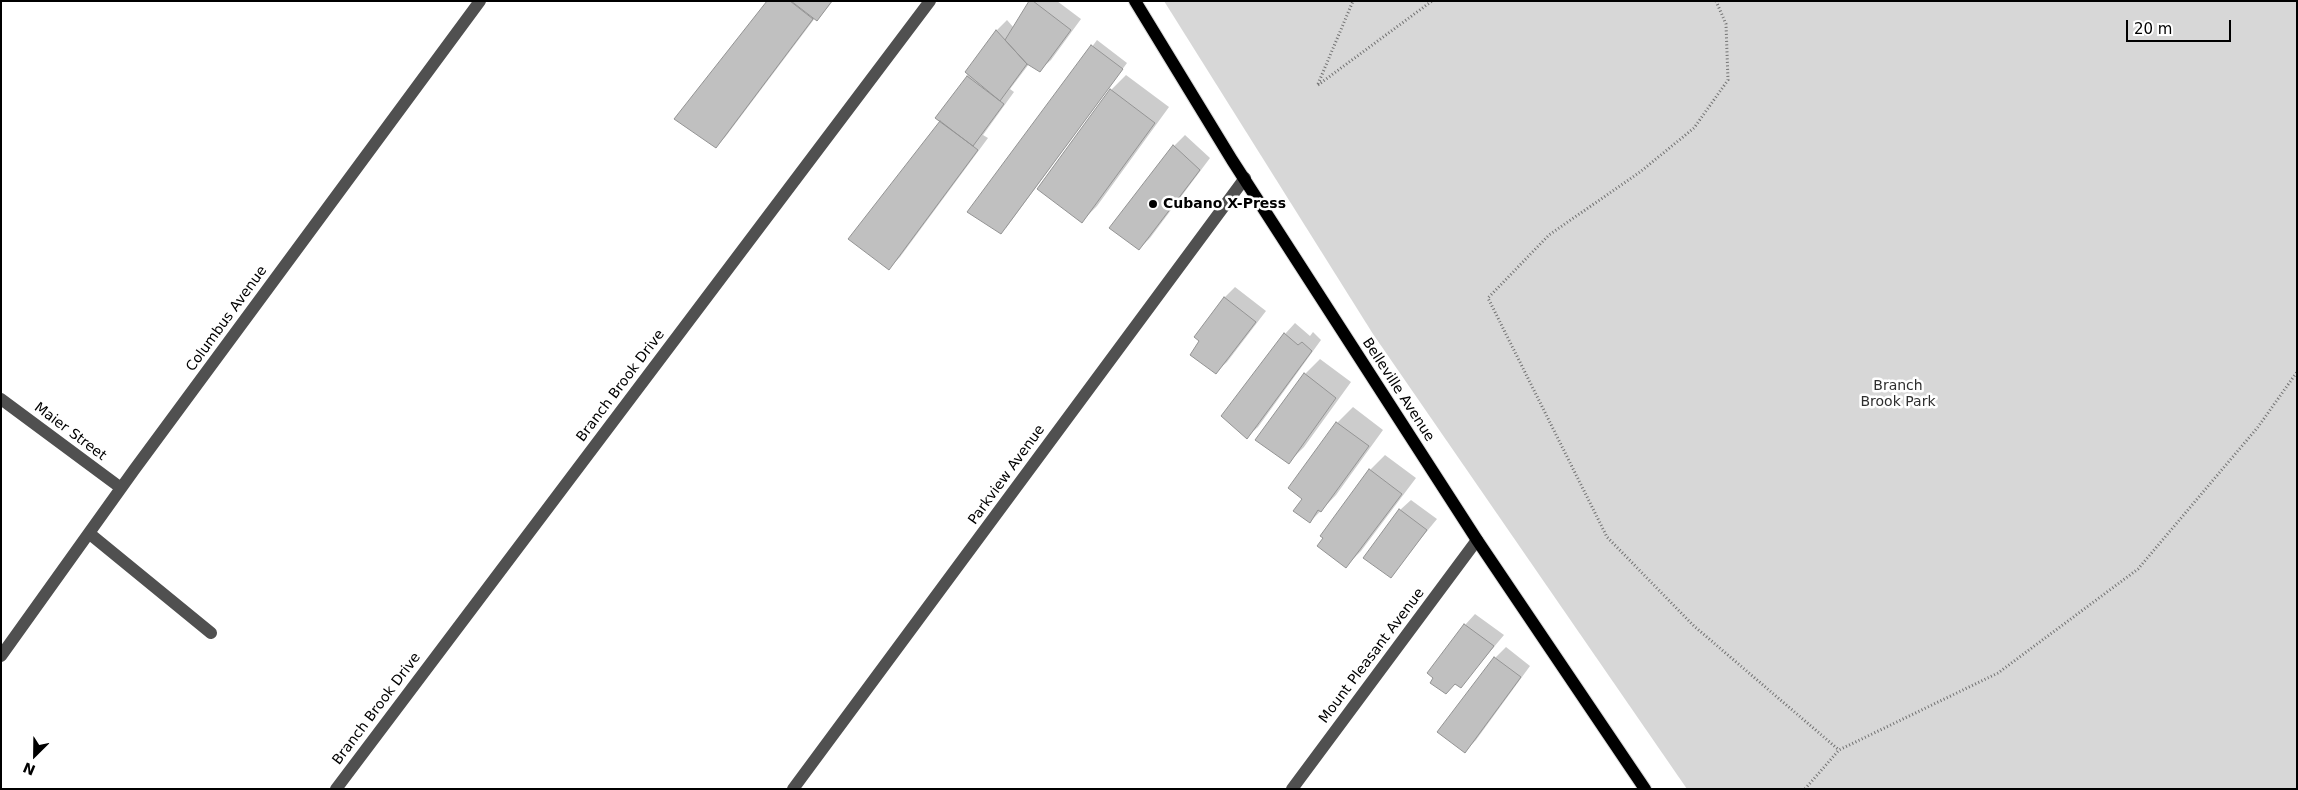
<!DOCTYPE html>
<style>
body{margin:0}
#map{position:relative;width:2298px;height:790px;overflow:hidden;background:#fff;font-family:"DejaVu Sans",sans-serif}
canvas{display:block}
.frame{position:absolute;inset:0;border:2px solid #000;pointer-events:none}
.north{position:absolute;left:10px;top:730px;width:50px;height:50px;-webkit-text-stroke:4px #fff;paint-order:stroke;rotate:203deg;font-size:14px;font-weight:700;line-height:20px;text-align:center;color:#000}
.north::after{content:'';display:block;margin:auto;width:18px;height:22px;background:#000;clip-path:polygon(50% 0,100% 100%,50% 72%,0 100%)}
.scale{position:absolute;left:2126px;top:20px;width:105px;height:22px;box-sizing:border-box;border:2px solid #000;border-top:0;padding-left:6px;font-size:15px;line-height:18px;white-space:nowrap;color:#000;-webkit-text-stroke:4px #fff;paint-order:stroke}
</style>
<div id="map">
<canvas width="2298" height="790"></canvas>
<div class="frame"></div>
<div class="north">N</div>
<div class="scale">20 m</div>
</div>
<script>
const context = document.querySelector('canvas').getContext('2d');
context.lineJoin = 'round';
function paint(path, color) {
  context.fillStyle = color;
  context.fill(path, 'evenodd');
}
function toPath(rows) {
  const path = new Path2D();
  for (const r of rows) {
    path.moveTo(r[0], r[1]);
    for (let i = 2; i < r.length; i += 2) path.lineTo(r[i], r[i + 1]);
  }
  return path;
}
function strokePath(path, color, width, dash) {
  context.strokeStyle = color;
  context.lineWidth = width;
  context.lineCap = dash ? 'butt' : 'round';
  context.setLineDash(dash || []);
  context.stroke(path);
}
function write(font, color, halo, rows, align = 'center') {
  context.font = font + ' "DejaVu Sans",sans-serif';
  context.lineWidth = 5;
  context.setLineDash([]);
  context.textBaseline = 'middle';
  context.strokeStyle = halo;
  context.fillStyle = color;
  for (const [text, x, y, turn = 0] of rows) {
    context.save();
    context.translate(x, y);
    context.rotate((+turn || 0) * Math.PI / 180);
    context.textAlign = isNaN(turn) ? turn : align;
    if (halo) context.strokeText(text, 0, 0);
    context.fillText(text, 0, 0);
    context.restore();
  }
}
const green = toPath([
 [1164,1,2297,1,2297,789,1687,789,1373,334]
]);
const shadow = toPath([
 [768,1,833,1,817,20,815,18,726,136,716,147],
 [1030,1,1057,1,1081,19,1051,60,1040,70,1029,64,1010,89,1014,92,983,135,988,138,900,257,889,268,942,121,936,117,968,76,966,72,997,30,1007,20,1014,28],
 [1097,40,1127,63,1006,228,969,212],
 [1126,75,1169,107,1097,206,1082,221,1111,90],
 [1185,135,1210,158,1150,238,1139,249,1111,228,1174,146],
 [1235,287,1266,311,1227,362,1216,372,1224,298],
 [1295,323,1310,336,1313,332,1321,340,1258,427,1247,437,1285,334],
 [1320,359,1351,382,1304,447,1288,463,1305,374],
 [1353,407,1383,430,1336,495,1310,522,1304,499,1290,488,1337,423],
 [1385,455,1416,478,1361,551,1346,566,1370,470],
 [1411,500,1437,519,1390,576,1400,510],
 [1475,614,1504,635,1461,686,1465,625],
 [1506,647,1530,666,1476,740,1465,751,1495,658]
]);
const building = toPath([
 [767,1,790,1,813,19,716,148,674,119,767,1],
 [791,1,832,1,817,21,791,1],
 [1029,1,1033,1,1071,30,1040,72,1027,64,1005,40,1029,1],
 [996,30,1027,64,1000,101,965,72,996,30],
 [1091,45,1123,69,1001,234,967,212,1091,45],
 [967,76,1004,104,973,146,935,118,967,76],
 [1110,89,1155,123,1082,223,1037,189,1110,89],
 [940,121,978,150,889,270,848,239,940,121],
 [1173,145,1200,170,1139,250,1109,228,1173,145],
 [1224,297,1256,322,1216,374,1190,355,1199,341,1194,337,1224,297],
 [1284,333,1298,345,1302,342,1312,351,1247,439,1221,416,1284,333],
 [1304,373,1336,398,1289,464,1255,440,1304,373],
 [1336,422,1369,446,1321,512,1318,510,1310,523,1293,511,1302,499,1288,488,1336,422],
 [1369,469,1402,494,1346,568,1317,546,1323,538,1320,536,1369,469],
 [1399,509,1427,530,1391,578,1363,558,1399,509],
 [1464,624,1494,646,1461,688,1455,684,1446,694,1430,683,1433,678,1427,673,1464,624],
 [1494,657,1521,677,1465,753,1437,732,1494,657]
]);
const path = toPath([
 [1716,1,1726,24,1728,80,1694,128,1640,172,1549,235,1488,298,1607,537,1694,626,1839,750],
 [1318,84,1353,1],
 [1318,85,1432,1],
 [1805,789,1839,750,1998,673,2138,569,2258,427,2297,372]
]);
const minor = toPath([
 [1,399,121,488],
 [90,534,211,633],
 [1,656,134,470,480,1],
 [336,789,930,1],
 [793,789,1245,178],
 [1292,789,1477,540]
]);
const major = toPath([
 [1135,1,1232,160,1477,540,1645,789]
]);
const markers = [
 [1153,204,5,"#000"]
];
const poiNames = [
 ["Cubano X-Press",1163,204]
];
const streetNames = [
 ["Columbus Avenue",227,319,-54],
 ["Branch Brook Drive",621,386,-53],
 ["Belleville Avenue",1398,390,57],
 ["Maier Street",70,432,37],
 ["Parkview Avenue",1007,475,-54],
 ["Mount Pleasant Avenue",1372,656,-53],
 ["Branch Brook Drive",377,709,-53]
];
const parkNames = [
 ["Branch",1898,386],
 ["Brook Park",1898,402]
];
paint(green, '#d7d7d7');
paint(shadow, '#0003');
paint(building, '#c0c0c0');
strokePath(building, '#949494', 1);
strokePath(major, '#dbdbdb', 14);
strokePath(path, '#727272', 3, [1, 2.5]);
strokePath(minor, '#505050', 12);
strokePath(major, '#000', 12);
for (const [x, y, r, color] of markers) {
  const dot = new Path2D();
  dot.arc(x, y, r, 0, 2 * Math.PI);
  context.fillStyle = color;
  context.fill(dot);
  strokePath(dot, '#fff', 2);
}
write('bold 14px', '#000', '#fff', poiNames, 'left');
write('14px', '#000', '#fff', streetNames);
write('14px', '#2e2e2e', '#fff', parkNames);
</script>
